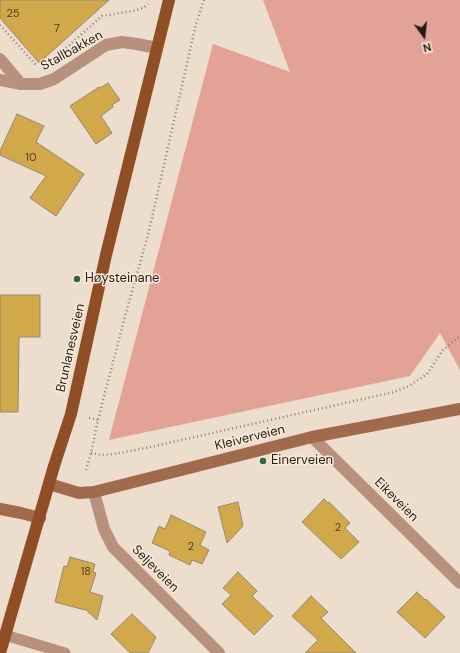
<!DOCTYPE html>
<meta charset="utf-8">
<style>
body{margin:0}
#map{position:relative;width:460px;height:653px;overflow:hidden;background:#edddcc;font-family:"DM Sans",sans-serif}
canvas{display:block}
.north{position:absolute;left:404px;top:16px;width:40px;height:40px;-webkit-text-stroke:3px #fbead9;paint-order:stroke;rotate:165deg;font-size:11px;font-weight:700;line-height:16px;text-align:center;color:#211c16}
.north::after{content:'';display:block;margin:auto;width:14px;height:18px;background:#211c16;clip-path:polygon(50% 0,100% 100%,50% 72%,0 100%)}
</style>
<div id="map">
<canvas width="460" height="653"></canvas>
<div class="north">N</div>
</div>
<script>
const context = document.querySelector('canvas').getContext('2d');
context.lineJoin = 'round';
function paint(path, color) {
  context.fillStyle = color;
  context.fill(path, 'evenodd');
}
function toPath(rows) {
  const path = new Path2D();
  for (const r of rows) {
    path.moveTo(r[0], r[1]);
    for (let i = 2; i < r.length; i += 2) path.lineTo(r[i], r[i + 1]);
  }
  return path;
}
function strokePath(path, color, width, dash) {
  context.strokeStyle = color;
  context.lineWidth = width;
  context.lineCap = dash ? 'butt' : 'round';
  context.setLineDash(dash || []);
  context.stroke(path);
}
function write(font, color, halo, rows, align = 'center') {
  context.font = font + ' "DM Sans",sans-serif';
  context.lineWidth = 3;
  context.setLineDash([]);
  context.textBaseline = 'middle';
  context.strokeStyle = halo;
  context.fillStyle = color;
  for (const [text, x, y, turn = 0] of rows) {
    context.save();
    context.translate(x, y);
    context.rotate((+turn || 0) * Math.PI / 180);
    context.textAlign = isNaN(turn) ? turn : align;
    if (halo) context.strokeText(text, 0, 0);
    context.fillText(text, 0, 0);
    context.restore();
  }
}
const green = toPath([
 [263,0,460,0,460,370,440,333,410,376,109,440,213,44,290,72]
]);
const building = toPath([
 [0,0,109,0,39,63,0,18,0,0],
 [108,83,120,100,112,105,113,107,101,116,112,133,96,144,70,106,99,87,100,88,108,83],
 [17,114,44,126,36,142,84,174,56,216,30,198,46,176,0,155,0,151,17,114],
 [0,295,40,295,40,337,19,337,18,412,0,412,0,295],
 [324,499,328,503,329,502,350,523,345,528,359,542,341,559,302,522,324,499],
 [238,502,243,526,227,543,218,507,238,502],
 [171,515,206,532,200,545,209,550,202,564,192,560,190,565,169,555,170,551,152,543,159,526,165,529,171,515],
 [70,557,95,564,93,572,96,573,90,592,103,596,97,620,85,609,85,610,55,602,64,566,67,567,70,557],
 [238,572,257,591,252,596,273,616,254,635,222,604,231,595,223,588,238,572],
 [417,592,425,600,426,599,445,617,425,638,397,612,417,592],
 [311,596,328,612,321,618,356,653,305,653,318,640,292,616,311,596],
 [132,614,156,637,148,653,130,653,111,634,132,614]
]);
const path = toPath([
 [0,25,36,65],
 [66,48,102,16,133,11,143,8,148,4],
 [89,418,98,420],
 [91,453,102,455,114,454,146,448,394,392,409,386,427,374,443,350,460,336],
 [86,470,91,453,98,420,124,320,148,235,196,24,204,0]
]);
const lane = toPath([
 [5,635,65,653]
]);
const street = toPath([
 [0,59,21,84],
 [0,80,21,84,40,84,54,79,106,45,122,42,137,44,157,48],
 [312,437,460,583],
 [94,492,104,529,113,547,219,653]
]);
const secondary = toPath([
 [49,484,79,493,94,492,312,437,460,409],
 [0,509,21,513,40,518]
]);
const primary = toPath([
 [0,653,54,466,71,414,106,255,169,0]
]);
const markers = [
 [77,279,4,"#30654a"],
 [263,461,4,"#30654a"]
];
const numberNames = [
 ["25",13,14],
 ["7",57,29],
 ["10",31,158],
 ["2",338,528],
 ["2",191,547],
 ["18",86,572]
];
const streetNames = [
 ["Stallbakken",72,51,-29],
 ["Brunlanesveien",71,348,-77],
 ["Kleiverveien",250,438,-14],
 ["Eikeveien",396,500,45],
 ["Seljeveien",155,569,45]
];
const poiNames = [
 ["Høysteinane",85,279],
 ["Einerveien",271,461]
];
paint(green, '#e2a296');
paint(building, '#d1a94b');
strokePath(building, '#928a77', 1);
strokePath(path, '#8b8175', 2.5, [1, 3]);
strokePath(lane, '#b7917d', 11);
strokePath(street, '#b7917d', 12);
strokePath(secondary, '#a16a4c', 12);
strokePath(primary, '#8f4e25', 12);
for (const [x, y, r, color] of markers) {
  const dot = new Path2D();
  dot.arc(x, y, r, 0, 2 * Math.PI);
  context.fillStyle = color;
  context.fill(dot);
  strokePath(dot, '#fbead9', 1.5);
}
write('11px', '#4d3f23', null, numberNames);
write('13px', '#211c16', '#fbead9', streetNames);
write('13px', '#211c16', '#fbead9', poiNames, 'left');
</script>
